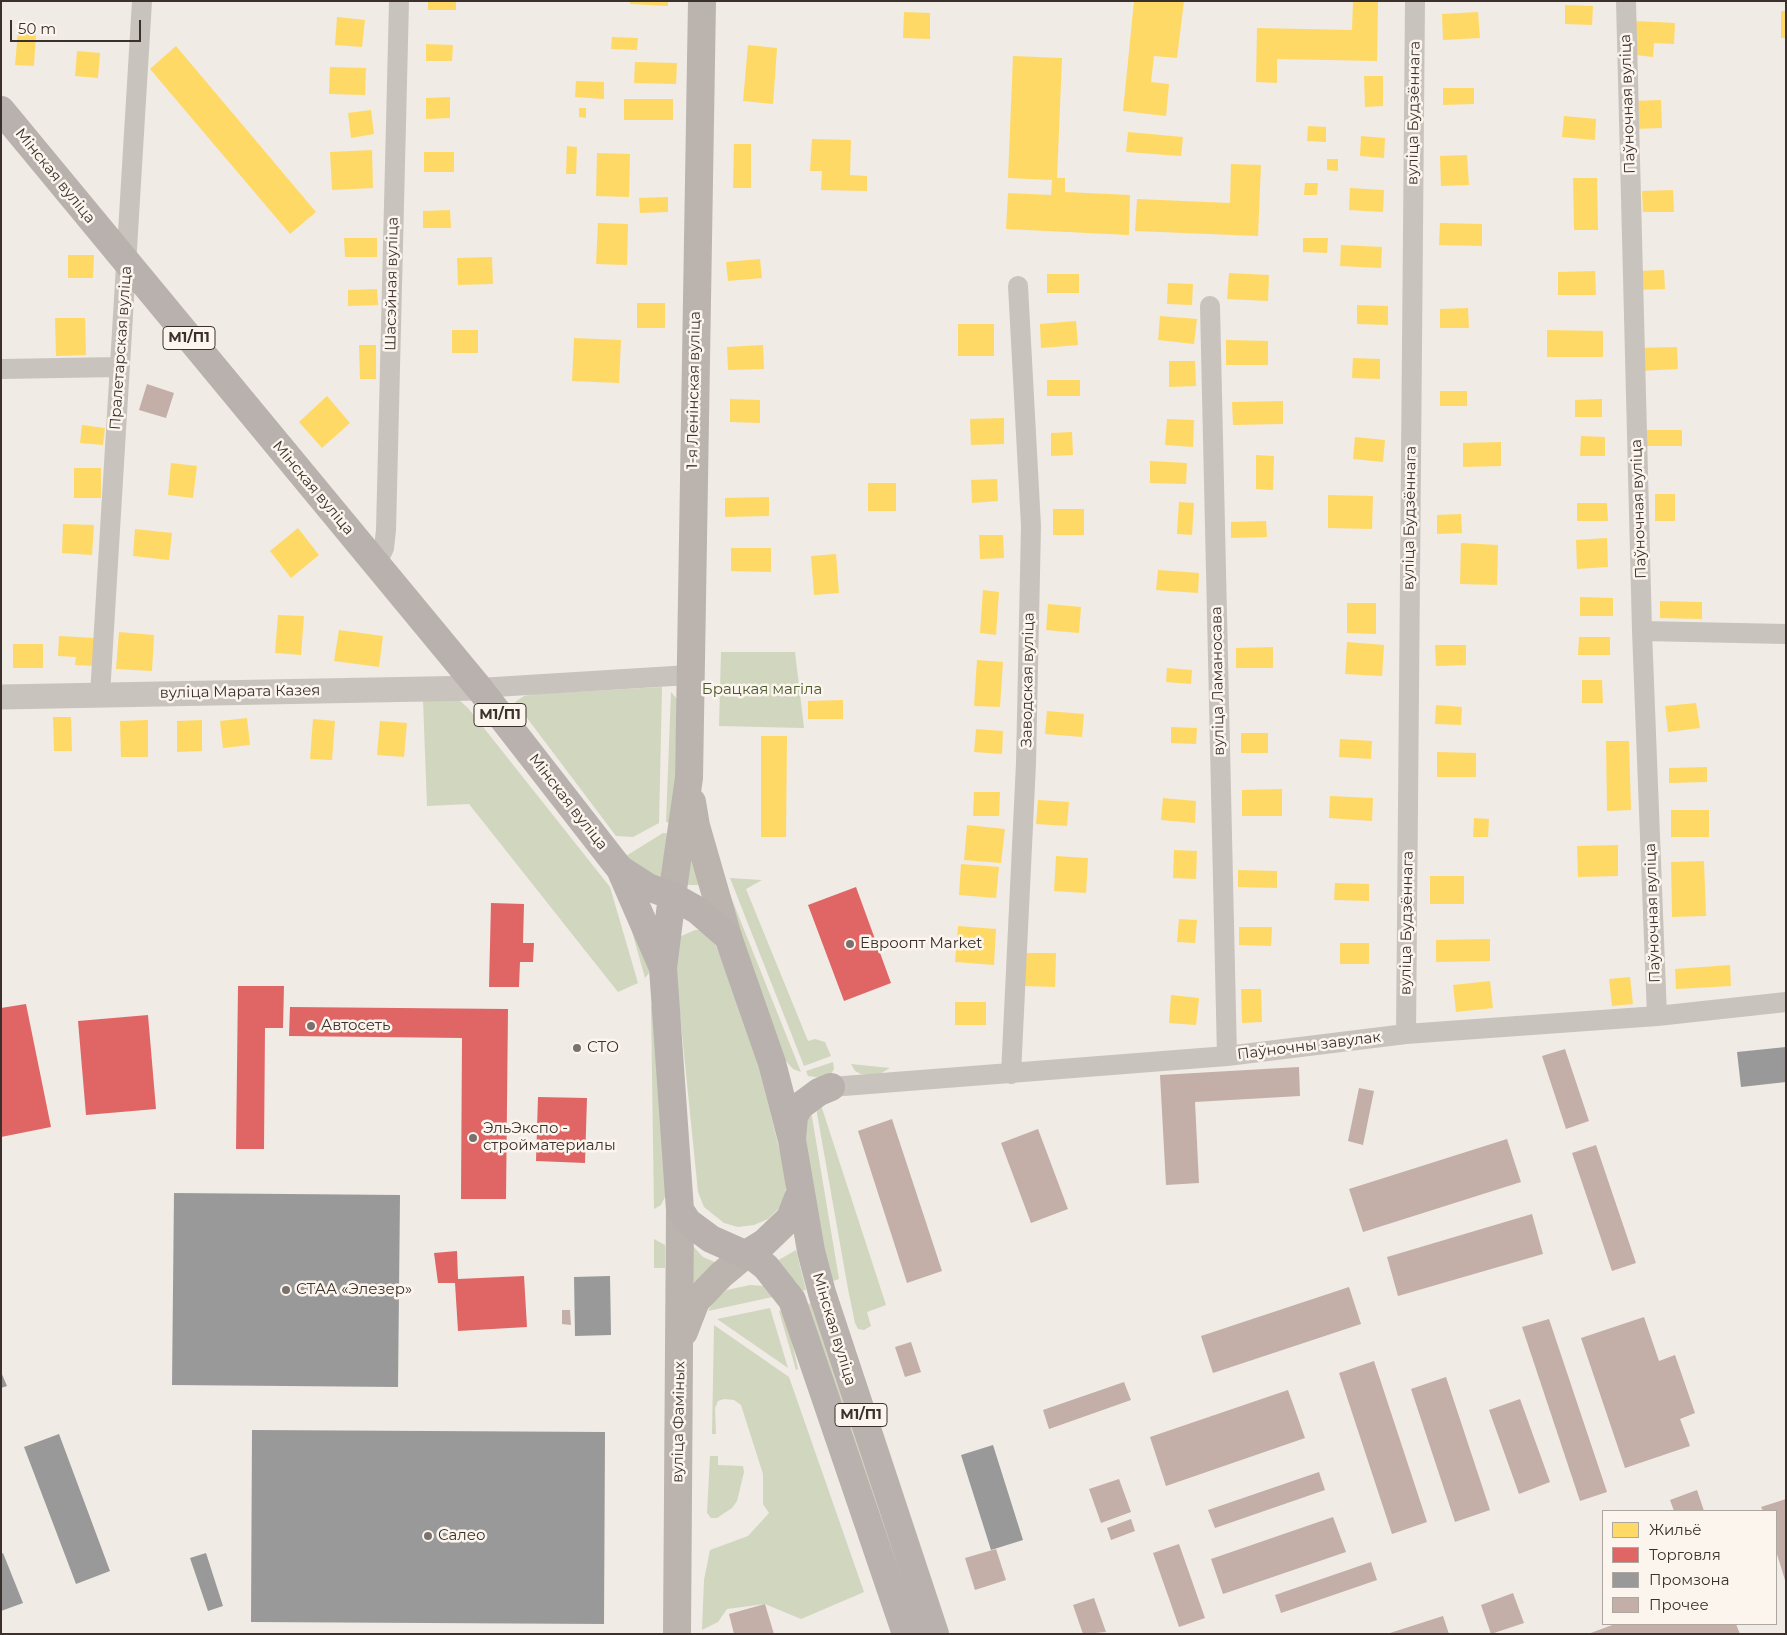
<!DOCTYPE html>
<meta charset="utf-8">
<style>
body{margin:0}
#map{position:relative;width:1787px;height:1635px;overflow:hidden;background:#f0ebe5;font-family:Montserrat,sans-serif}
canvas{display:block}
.frame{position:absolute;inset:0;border:2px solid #3b302b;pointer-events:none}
.legend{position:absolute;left:1602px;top:1510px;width:175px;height:115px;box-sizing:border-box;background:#fbf5ee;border:1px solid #aea6a0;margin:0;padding:6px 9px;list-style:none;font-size:15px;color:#3b302b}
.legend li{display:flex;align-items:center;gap:10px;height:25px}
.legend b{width:25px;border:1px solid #aea6a0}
.scale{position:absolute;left:10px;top:20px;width:131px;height:22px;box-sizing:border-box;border:2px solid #3b302b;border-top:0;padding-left:6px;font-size:15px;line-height:18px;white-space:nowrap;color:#3b302b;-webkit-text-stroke:4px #fbf5ee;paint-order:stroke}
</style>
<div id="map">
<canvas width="1787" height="1635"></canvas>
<div class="frame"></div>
<ul class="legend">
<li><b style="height:14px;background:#ffd966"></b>Жильё</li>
<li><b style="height:14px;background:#e06666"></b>Торговля</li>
<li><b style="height:14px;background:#999"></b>Промзона</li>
<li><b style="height:14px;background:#c3afa7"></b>Прочее</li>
</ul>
<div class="scale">50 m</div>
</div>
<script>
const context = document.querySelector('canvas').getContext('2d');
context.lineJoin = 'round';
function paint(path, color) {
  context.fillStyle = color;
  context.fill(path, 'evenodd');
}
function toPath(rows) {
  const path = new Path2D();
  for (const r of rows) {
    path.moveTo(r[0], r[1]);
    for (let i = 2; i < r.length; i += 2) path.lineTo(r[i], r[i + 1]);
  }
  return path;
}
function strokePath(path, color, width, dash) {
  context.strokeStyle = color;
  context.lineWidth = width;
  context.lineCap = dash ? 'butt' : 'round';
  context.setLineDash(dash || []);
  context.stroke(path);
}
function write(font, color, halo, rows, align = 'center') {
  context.font = font + ' Montserrat,sans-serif';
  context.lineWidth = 5;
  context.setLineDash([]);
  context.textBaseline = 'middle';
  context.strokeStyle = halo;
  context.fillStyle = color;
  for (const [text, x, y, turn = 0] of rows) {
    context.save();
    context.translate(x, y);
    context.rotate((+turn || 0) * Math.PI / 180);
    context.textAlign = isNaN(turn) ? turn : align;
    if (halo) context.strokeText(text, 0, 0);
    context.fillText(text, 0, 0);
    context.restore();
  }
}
const green = toPath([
 [721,652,795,652,804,728,719,726],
 [662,687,659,823,633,837,616,836,515,702,524,696,535,694],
 [671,692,677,699,674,823,666,822],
 [423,700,459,700,468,708,610,887,638,983,618,992,469,804,427,806],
 [663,833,674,834,661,877,647,879,626,856],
 [707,837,801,1072,793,1069,785,1060],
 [690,839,704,885,687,885],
 [730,878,762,880,746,889,808,1041,815,1039,825,1042,831,1056,804,1066],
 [621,892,651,960,649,973,645,978],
 [695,930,701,930,715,944,738,1000,756,1055,787,1180,785,1195,779,1208,768,1219,754,1225,738,1227,724,1223,704,1207,698,1192,674,955,677,938],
 [651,1005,656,1009,666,1195,661,1205,654,1209],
 [833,1062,834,1069,831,1074,821,1078,808,1076,806,1071],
 [851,1064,890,1068,878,1075,861,1074,855,1071],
 [819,1099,886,1305,867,1312,871,1326,864,1330,858,1329,855,1323,848,1289,815,1102],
 [810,1105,839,1279,830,1282,801,1119],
 [654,1239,665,1245,665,1268,654,1268],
 [691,1244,703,1257,717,1263,692,1291],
 [796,1250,806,1290,800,1291,797,1283,775,1262],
 [750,1285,764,1286,777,1296,708,1311,714,1301,727,1290],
 [813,1302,924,1634,916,1634,884,1539,808,1304],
 [770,1308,788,1368,717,1319],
 [785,1310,798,1369,796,1370,779,1311],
 [714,1325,789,1377,864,1592,801,1619,765,1604,727,1609,718,1622,702,1630,704,1580,710,1550,748,1536,769,1513,763,1504,763,1474,741,1405,734,1400,724,1399,718,1401,715,1408,716,1434,712,1434],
 [710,1456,718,1456,718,1465,743,1466,744,1472,737,1501,732,1508,717,1518,711,1518,707,1513]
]);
const homes = toPath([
 [428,1,456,1,456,10,428,10],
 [630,1,668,1,668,6,630,4],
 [1134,1,1184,1,1177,58,1154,56,1151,82,1169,84,1166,116,1123,111],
 [1353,1,1378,1,1377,61,1277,59,1277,83,1256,82,1257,28,1352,30],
 [1565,5,1593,6,1592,25,1565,24],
 [1781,11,1786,11,1786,38,1781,38],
 [904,12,930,13,930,39,903,38],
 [1478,12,1480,38,1443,40,1442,14],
 [337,17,365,20,362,47,335,45],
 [1635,21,1675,23,1674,44,1654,43,1653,57,1636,55],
 [18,31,36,33,34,66,15,65],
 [612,37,638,38,637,50,611,49],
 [426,44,453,45,452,61,426,61],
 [748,45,777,48,773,104,743,101],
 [176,46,316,212,290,234,150,69],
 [77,51,100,53,98,78,75,76],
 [1013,56,1062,58,1057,178,1065,178,1065,192,1130,195,1129,235,1006,229,1008,193,1051,195,1052,180,1008,178],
 [635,62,677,63,676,84,634,83],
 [330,67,366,68,365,95,329,94],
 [1364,76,1383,76,1383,106,1365,107],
 [576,81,604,82,604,99,575,97],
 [1443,88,1474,88,1474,104,1443,105],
 [450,97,450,118,426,119,426,98],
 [624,99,673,99,673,120,624,120],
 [1661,100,1662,128,1634,129,1634,101],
 [579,108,586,108,586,118,579,117],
 [371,110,374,134,351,138,348,113],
 [1564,116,1596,119,1595,140,1562,137],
 [1308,126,1326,127,1326,142,1307,141],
 [1128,132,1183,137,1181,156,1126,152],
 [1361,136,1385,138,1384,158,1360,156],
 [812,139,851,140,850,175,867,176,867,191,821,190,822,171,810,171],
 [734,144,751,144,751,188,733,188],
 [567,146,577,147,576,174,566,174],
 [372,150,373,188,332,190,330,152],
 [424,152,454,152,454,172,424,172],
 [597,153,630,154,629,197,596,196],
 [1467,155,1469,185,1441,186,1440,156],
 [1327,159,1338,159,1338,171,1327,170],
 [1231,164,1261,165,1258,236,1135,231,1137,199,1230,203],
 [1573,178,1597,178,1598,230,1574,230],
 [1305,183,1318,183,1317,195,1304,195],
 [1350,188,1384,190,1383,212,1349,210],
 [1673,190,1674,212,1643,212,1642,191],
 [668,197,668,212,640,213,639,198],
 [450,210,451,228,423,228,423,211],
 [598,223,628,224,627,265,596,264],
 [1440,223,1482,224,1482,246,1439,245],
 [344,238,377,238,377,257,345,257],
 [1303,238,1328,238,1327,253,1303,252],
 [1341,245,1382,247,1381,268,1340,266],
 [68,255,94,255,93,278,68,278],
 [492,257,493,284,458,285,457,258],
 [760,259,762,278,728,281,726,262],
 [1664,270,1665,289,1636,290,1636,271],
 [1595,271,1596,295,1558,295,1558,272],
 [1229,273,1269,275,1268,301,1227,299],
 [1047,274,1079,274,1079,293,1047,293],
 [1168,283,1193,284,1192,305,1167,304],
 [377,289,378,305,348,306,348,290],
 [637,303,665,303,665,328,637,328],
 [1357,305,1388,306,1388,325,1357,324],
 [1468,308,1469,328,1440,328,1440,309],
 [1160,316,1197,319,1194,344,1158,340],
 [55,318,85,318,86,355,56,356],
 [1076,321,1078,345,1041,348,1040,324],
 [958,324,994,324,994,356,958,356],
 [452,330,478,330,478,353,452,353],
 [1547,330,1603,331,1603,357,1547,357],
 [574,338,621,340,619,383,572,381],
 [1226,340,1268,341,1268,365,1226,365],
 [359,345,376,345,376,379,360,379],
 [763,345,764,369,728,370,727,347],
 [1677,347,1678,369,1638,371,1637,348],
 [1353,358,1380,359,1380,379,1352,378],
 [1169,361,1195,361,1196,386,1169,387],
 [1047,380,1080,380,1080,396,1047,396],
 [1440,391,1467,391,1467,406,1440,406],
 [327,396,350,423,322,448,299,422],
 [730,399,760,400,760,423,730,422],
 [1602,399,1602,417,1575,417,1575,400],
 [1283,401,1283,424,1233,425,1232,402],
 [1004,418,1004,444,971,445,970,419],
 [1167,419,1194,420,1193,447,1165,445],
 [82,425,105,428,103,445,80,443],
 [1645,430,1682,430,1682,446,1645,446],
 [1072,432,1073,455,1051,456,1051,433],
 [1581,436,1605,437,1605,456,1580,456],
 [1355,437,1385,440,1383,462,1353,459],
 [1501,442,1501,466,1463,467,1463,443],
 [1256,455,1274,456,1273,490,1256,489],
 [1150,461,1187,463,1186,484,1150,483],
 [171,463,197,466,193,498,168,495],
 [74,468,101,468,101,498,74,498],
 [997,479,998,501,972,503,971,480],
 [868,483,896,483,896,511,868,511],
 [1655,494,1675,494,1675,521,1655,521],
 [1328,495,1373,496,1372,529,1328,528],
 [769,497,769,516,725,517,725,498],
 [1179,502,1194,503,1192,535,1177,534],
 [1577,503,1607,503,1608,521,1577,521],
 [1053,509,1084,509,1084,535,1053,535],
 [1461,514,1462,533,1437,534,1437,515],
 [1266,521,1267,537,1231,538,1231,522],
 [63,524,94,525,92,555,62,553],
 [298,528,319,555,291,578,270,551],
 [135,529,172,533,169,560,133,556],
 [979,535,1003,535,1004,558,980,559],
 [1607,538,1608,567,1577,569,1576,540],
 [1461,543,1498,545,1497,585,1460,584],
 [731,548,771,548,771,572,731,571],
 [836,554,839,593,814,595,811,556],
 [1158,570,1199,573,1198,593,1156,590],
 [983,590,999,592,996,635,980,633],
 [1580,597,1613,598,1613,616,1580,616],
 [1660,601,1702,602,1702,619,1660,618],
 [1347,603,1376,603,1376,634,1347,633],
 [1048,604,1081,607,1079,633,1046,630],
 [278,615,304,616,301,655,275,653],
 [339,630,383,636,379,667,334,661],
 [119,632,154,635,152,671,116,669],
 [59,636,95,638,94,666,75,665,76,657,58,656],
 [1579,637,1610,637,1610,655,1578,655],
 [1347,642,1384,645,1382,676,1345,674],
 [13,644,43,644,43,668,13,668],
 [1435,645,1466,645,1466,665,1436,666],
 [1273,647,1273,668,1236,668,1236,648],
 [977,660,1003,662,1000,707,974,706],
 [1167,668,1192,670,1191,684,1166,682],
 [1582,680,1602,680,1603,703,1582,703],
 [843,700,843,719,808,719,808,701],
 [1696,703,1700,728,1668,732,1665,706],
 [1436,705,1462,707,1461,725,1435,724],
 [1047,711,1084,714,1082,737,1045,734],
 [53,717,71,717,72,751,54,751],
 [247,718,250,745,223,748,220,721],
 [313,719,335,721,332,760,310,759],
 [148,720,148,757,121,757,120,721],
 [202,720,202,751,177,752,177,721],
 [380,721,407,723,404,757,377,755],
 [1171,727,1197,728,1196,744,1171,743],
 [976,729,1003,731,1002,754,974,752],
 [1241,733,1268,733,1268,753,1241,753],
 [761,736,787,736,786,837,761,837],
 [1340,739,1372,741,1371,759,1339,757],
 [1606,741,1629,741,1631,810,1607,811],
 [1437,752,1476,753,1476,777,1437,777],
 [1707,767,1707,782,1669,783,1669,768],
 [1282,789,1282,816,1242,816,1242,790],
 [974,792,1000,792,999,816,973,816],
 [1330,796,1373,798,1372,821,1329,818],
 [1163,798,1196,801,1195,823,1161,820],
 [1038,800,1069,802,1067,826,1036,824],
 [1671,810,1709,810,1709,837,1671,837],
 [1474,818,1489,819,1488,837,1473,837],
 [967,825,1005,829,1001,863,964,860],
 [1618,845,1618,876,1578,877,1577,846],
 [1174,850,1197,851,1196,879,1173,878],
 [1056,856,1088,858,1086,893,1054,891],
 [1704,861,1706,916,1672,917,1671,862],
 [961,864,999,867,996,898,959,895],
 [1238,870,1277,871,1277,888,1238,887],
 [1430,876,1464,876,1464,904,1430,904],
 [1335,883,1369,884,1369,901,1334,900],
 [1179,919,1197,920,1195,943,1177,942],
 [958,926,996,929,994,965,955,962],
 [1239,927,1272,927,1271,946,1239,945],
 [1490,939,1490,961,1436,962,1436,940],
 [1340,943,1369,943,1369,964,1340,964],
 [1025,953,1056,953,1055,987,1024,986],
 [1730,965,1731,986,1676,989,1675,969],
 [1630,977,1633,1004,1612,1006,1609,979],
 [1490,981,1493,1008,1456,1012,1453,985],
 [1241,989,1261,989,1262,1022,1242,1023],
 [1171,995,1199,998,1196,1025,1169,1023],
 [955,1002,986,1002,986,1025,955,1025]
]);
const shops = toPath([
 [856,887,891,983,844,1001,808,905],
 [491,903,524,904,523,943,534,943,533,962,520,962,519,987,489,987],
 [238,986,284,986,283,1028,265,1028,264,1149,236,1149],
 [26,1004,51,1127,1,1137,1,1008],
 [290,1007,508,1009,506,1199,461,1199,462,1038,289,1036],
 [148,1015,156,1109,86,1115,78,1021],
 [538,1097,587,1098,585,1163,536,1161],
 [457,1251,458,1279,524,1276,527,1327,458,1331,455,1283,438,1283,434,1253]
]);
const industry = toPath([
 [1786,1047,1786,1082,1741,1087,1737,1052],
 [174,1193,400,1195,398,1387,172,1385],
 [610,1276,611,1335,575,1336,574,1277],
 [1,1372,7,1386,1,1388],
 [252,1430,605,1432,604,1624,251,1622],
 [59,1434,110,1571,76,1584,24,1447],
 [993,1445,1023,1540,991,1550,961,1455],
 [3,1553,23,1603,1,1611,1,1554],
 [206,1553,223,1606,208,1611,190,1558]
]);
const building = toPath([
 [147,384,174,393,166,418,139,410],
 [1565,1049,1589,1121,1566,1129,1542,1056],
 [1299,1067,1300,1096,1195,1102,1199,1183,1166,1185,1160,1075],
 [1359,1088,1374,1091,1363,1145,1348,1141],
 [892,1119,942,1271,907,1283,858,1131],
 [1038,1129,1068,1209,1031,1223,1001,1143],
 [1507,1139,1521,1182,1363,1232,1349,1189],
 [1596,1145,1636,1263,1612,1271,1572,1153],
 [1532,1214,1543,1254,1398,1296,1387,1257],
 [1349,1287,1361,1324,1213,1373,1201,1336],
 [562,1310,570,1310,571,1325,562,1324],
 [1644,1317,1659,1361,1675,1355,1695,1413,1680,1419,1690,1446,1625,1468,1581,1338],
 [1549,1319,1607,1492,1580,1501,1522,1327],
 [911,1342,921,1372,905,1377,895,1347],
 [1374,1361,1427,1522,1392,1534,1339,1373],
 [1446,1377,1490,1510,1455,1522,1411,1389],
 [1124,1382,1131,1400,1049,1429,1043,1410],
 [1288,1390,1305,1438,1166,1486,1150,1437],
 [1520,1399,1550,1482,1519,1494,1489,1410],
 [1319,1472,1325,1490,1215,1528,1208,1510],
 [1119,1479,1131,1512,1101,1523,1089,1489],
 [1697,1490,1704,1511,1674,1511,1670,1500],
 [1786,1499,1786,1579,1785,1580,1776,1551,1776,1511,1763,1511,1761,1507],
 [1333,1517,1346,1552,1223,1594,1211,1559],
 [1131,1519,1135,1531,1111,1540,1107,1528],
 [1179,1544,1205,1618,1179,1627,1153,1553],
 [996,1549,1006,1580,975,1590,965,1558],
 [1371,1562,1377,1580,1281,1613,1275,1595],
 [1513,1593,1524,1623,1491,1634,1481,1605],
 [1094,1598,1106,1632,1083,1634,1073,1605],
 [765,1604,774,1634,734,1634,729,1614],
 [1443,1616,1449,1634,1390,1634,1390,1633],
 [1615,1624,1736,1624,1740,1634,1588,1634]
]);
const minor = toPath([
 [1626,1,1642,631,1657,1016],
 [1210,306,1227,1056],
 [1,369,119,367],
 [376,565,384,548,386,530,399,1],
 [1642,631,1786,634],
 [479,688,689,675],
 [100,695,142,1],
 [1406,1034,1415,1],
 [1011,1074,1026,763,1031,526,1018,286],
 [831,1087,1227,1056,1406,1034,1657,1016,1786,1002]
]);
const tertiary = toPath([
 [1,697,479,688]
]);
const secondary = toPath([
 [692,802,696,826,728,937],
 [672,896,689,778,702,1],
 [684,1332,696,1301,721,1275,746,1254],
 [677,1634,680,1210]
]);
const primary = toPath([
 [1,110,479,688,612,859,620,869,663,968],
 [620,869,648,887,672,896,697,910,728,937,772,1063,792,1140,811,1251,822,1293,935,1634],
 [672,896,663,968,680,1210,688,1222,711,1239,756,1259,766,1267,792,1300,906,1634],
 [792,1139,794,1116,800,1106,819,1092,831,1087],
 [746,1254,764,1243,790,1218,800,1193]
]);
const markers = [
 [850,944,5,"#7a716c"],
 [311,1026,5,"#7a716c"],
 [577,1048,5,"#7a716c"],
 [473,1138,5,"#7a716c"],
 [286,1290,5,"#7a716c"],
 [428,1536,5,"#7a716c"]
];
const shields = [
 [189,338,52],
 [500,715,52],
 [861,1415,52]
];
const shieldNames = [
 ["М1/П1",189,338],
 ["М1/П1",500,715],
 ["М1/П1",861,1415]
];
const streetNames = [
 ["Паўночная вуліца",1628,104,-92],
 ["вуліца Будзённага",1414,113,-89],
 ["Мінская вуліца",55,176,51],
 ["Шасэйная вуліца",392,284,-89],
 ["Пралетарская вуліца",121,348,-86],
 ["1-я Ленінская вуліца",694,390,-89],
 ["Мінская вуліца",313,488,50],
 ["Паўночная вуліца",1639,509,-92],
 ["вуліца Будзённага",1410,518,-89],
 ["Заводская вуліца",1028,680,-89],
 ["вуліца Ламаносава",1218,681,-91],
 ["вуліца Марата Казея",240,692,-1],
 ["Мінская вуліца",568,802,52],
 ["Паўночная вуліца",1653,913,-92],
 ["вуліца Будзённага",1407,923,-89],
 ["Паўночны завулак",1309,1046,-7],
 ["Мінская вуліца",834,1329,73],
 ["вуліца Фаміных",679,1422,-89]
];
const parkNames = [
 ["Брацкая магіла",762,690]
];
const poiNames = [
 ["Евроопт Market",860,944],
 ["Автосеть",321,1026],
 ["СТО",587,1048],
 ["ЭльЭкспо -",483,1129],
 ["стройматериалы",483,1146],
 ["СТАА «Элезер»",296,1290],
 ["Салео",438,1536]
];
paint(green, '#d1d6bf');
paint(homes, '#ffd966');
paint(shops, '#e06666');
paint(industry, '#999');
paint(building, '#c3afa7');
strokePath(minor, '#c9c3be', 20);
strokePath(tertiary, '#c9c3be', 25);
strokePath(secondary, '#bab3ae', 28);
strokePath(primary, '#b8b1ad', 28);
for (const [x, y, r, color] of markers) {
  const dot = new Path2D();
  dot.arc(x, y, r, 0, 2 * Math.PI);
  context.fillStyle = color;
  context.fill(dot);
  strokePath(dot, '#fbf5ee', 2);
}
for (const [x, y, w] of shields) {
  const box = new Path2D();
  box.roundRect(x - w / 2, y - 11.5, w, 23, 4);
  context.fillStyle = '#fbf5ee';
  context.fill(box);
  strokePath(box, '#3b302b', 1);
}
write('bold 14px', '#3b302b', null, shieldNames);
write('15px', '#3b302b', '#fbf5ee', streetNames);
write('15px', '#4a5a2e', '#fbf5ee', parkNames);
write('15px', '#3b302b', '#fbf5ee', poiNames, 'left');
</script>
